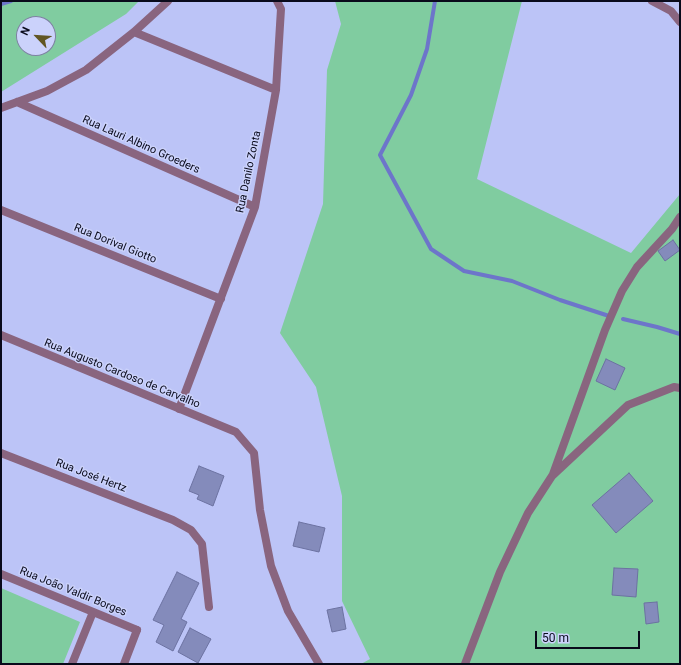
<!DOCTYPE html>
<meta charset="utf-8">
<style>
body{margin:0}
#map{position:relative;width:681px;height:665px;overflow:hidden;background:#bcc4f7;font-family:Roboto,sans-serif}
canvas{display:block}
.frame{position:absolute;inset:0;border:2px solid #090a1b;pointer-events:none}
.north{position:absolute;left:16px;top:16px;width:40px;height:40px;box-sizing:border-box;background:#cbd2fb;border:1px solid #7d82a1;border-radius:50%;rotate:295deg;font-size:11px;font-weight:700;line-height:16px;text-align:center;color:#090a1b}
.north::after{content:'';display:block;margin:auto;width:14px;height:18px;background:#615623;clip-path:polygon(50% 0,100% 100%,50% 72%,0 100%)}
.scale{position:absolute;left:535px;top:631px;width:105px;height:18px;box-sizing:border-box;border:2px solid #090a1b;border-top:0;padding-left:5px;font-size:12px;line-height:14px;white-space:nowrap;color:#090a1b;-webkit-text-stroke:3px #cbd2fb;paint-order:stroke}
</style>
<div id="map">
<canvas width="681" height="665"></canvas>
<div class="frame"></div>
<div class="north">N</div>
<div class="scale">50 m</div>
</div>
<script>
const context = document.querySelector('canvas').getContext('2d');
context.lineJoin = 'round';
function paint(path, color) {
  context.fillStyle = color;
  context.fill(path, 'evenodd');
}
function toPath(rows) {
  const path = new Path2D();
  for (const r of rows) {
    path.moveTo(r[0], r[1]);
    for (let i = 2; i < r.length; i += 2) path.lineTo(r[i], r[i + 1]);
  }
  return path;
}
function strokePath(path, color, width, dash) {
  context.strokeStyle = color;
  context.lineWidth = width;
  context.lineCap = dash ? 'butt' : 'round';
  context.setLineDash(dash || []);
  context.stroke(path);
}
function write(font, color, halo, rows, align = 'center') {
  context.font = font + ' Roboto,sans-serif';
  context.lineWidth = 3;
  context.setLineDash([]);
  context.textBaseline = 'middle';
  context.strokeStyle = halo;
  context.fillStyle = color;
  for (const [text, x, y, turn = 0] of rows) {
    context.save();
    context.translate(x, y);
    context.rotate((+turn || 0) * Math.PI / 180);
    context.textAlign = isNaN(turn) ? turn : align;
    if (halo) context.strokeText(text, 0, 0);
    context.fillText(text, 0, 0);
    context.restore();
  }
}
const green = toPath([
 [1,1,139,1,126,14,1,92],
 [24,24,48,24,48,48,24,48],
 [335,1,522,1,477,179,631,253,680,194,680,664,361,664,370,659,342,601,342,496,316,387,280,333,323,204,327,70,341,24],
 [1,588,80,622,63,664,1,664]
]);
const stream = toPath([
 [435,1,427,49,411,95,380,155,431,249,464,271,512,281,560,300,609,316],
 [1,4,11,1],
 [623,319,657,327,680,334]
]);
const building = toPath([
 [673,240,680,250,665,261,658,251,673,240],
 [606,359,625,368,615,390,596,381,606,359],
 [199,466,224,476,213,506,197,499,199,495,189,491,199,466],
 [629,473,653,501,616,533,592,505,629,473],
 [299,522,325,528,319,552,293,546,299,522],
 [614,568,638,569,636,597,612,595,614,568],
 [177,572,199,583,181,619,187,622,173,651,156,642,164,625,153,620,177,572],
 [657,602,659,622,646,624,644,603,657,602],
 [342,607,346,629,332,632,327,610,342,607],
 [190,628,211,639,198,663,178,652,190,628]
]);
const lane = toPath([
 [124,664,137,630]
]);
const street = toPath([
 [652,1,671,11,680,22],
 [134,32,276,90],
 [17,102,255,207],
 [1,108,47,91,86,70,134,32,168,1],
 [1,210,221,299],
 [1,335,236,432,254,453,260,510,271,566,288,611,319,664],
 [179,409,255,207,276,90,281,9,277,1],
 [1,453,173,520,191,530,202,544,209,607],
 [553,474,605,330,622,291,637,267,672,229,680,217],
 [1,574,137,630],
 [72,664,93,612],
 [465,664,500,572,528,513,552,476,628,405,674,387,680,388]
]);
const streetNames = [
 ["Rua Lauri Albino Groeders",141,145,24],
 ["Rua Danilo Zonta",249,172,-78],
 ["Rua Dorival Giotto",115,244,22],
 ["Rua Augusto Cardoso de Carvalho",122,374,22],
 ["Rua José Hertz",91,476,21],
 ["Rua João Valdir Borges",73,592,22]
];
paint(green, '#80cca0');
strokePath(stream, '#6d75ca', 4);
paint(building, '#848bbb');
strokePath(building, '#6c72a1', 1);
strokePath(lane, '#89657f', 8);
strokePath(street, '#89657f', 8);
write('11px', '#090a1b', '#cbd2fb', streetNames);
</script>
